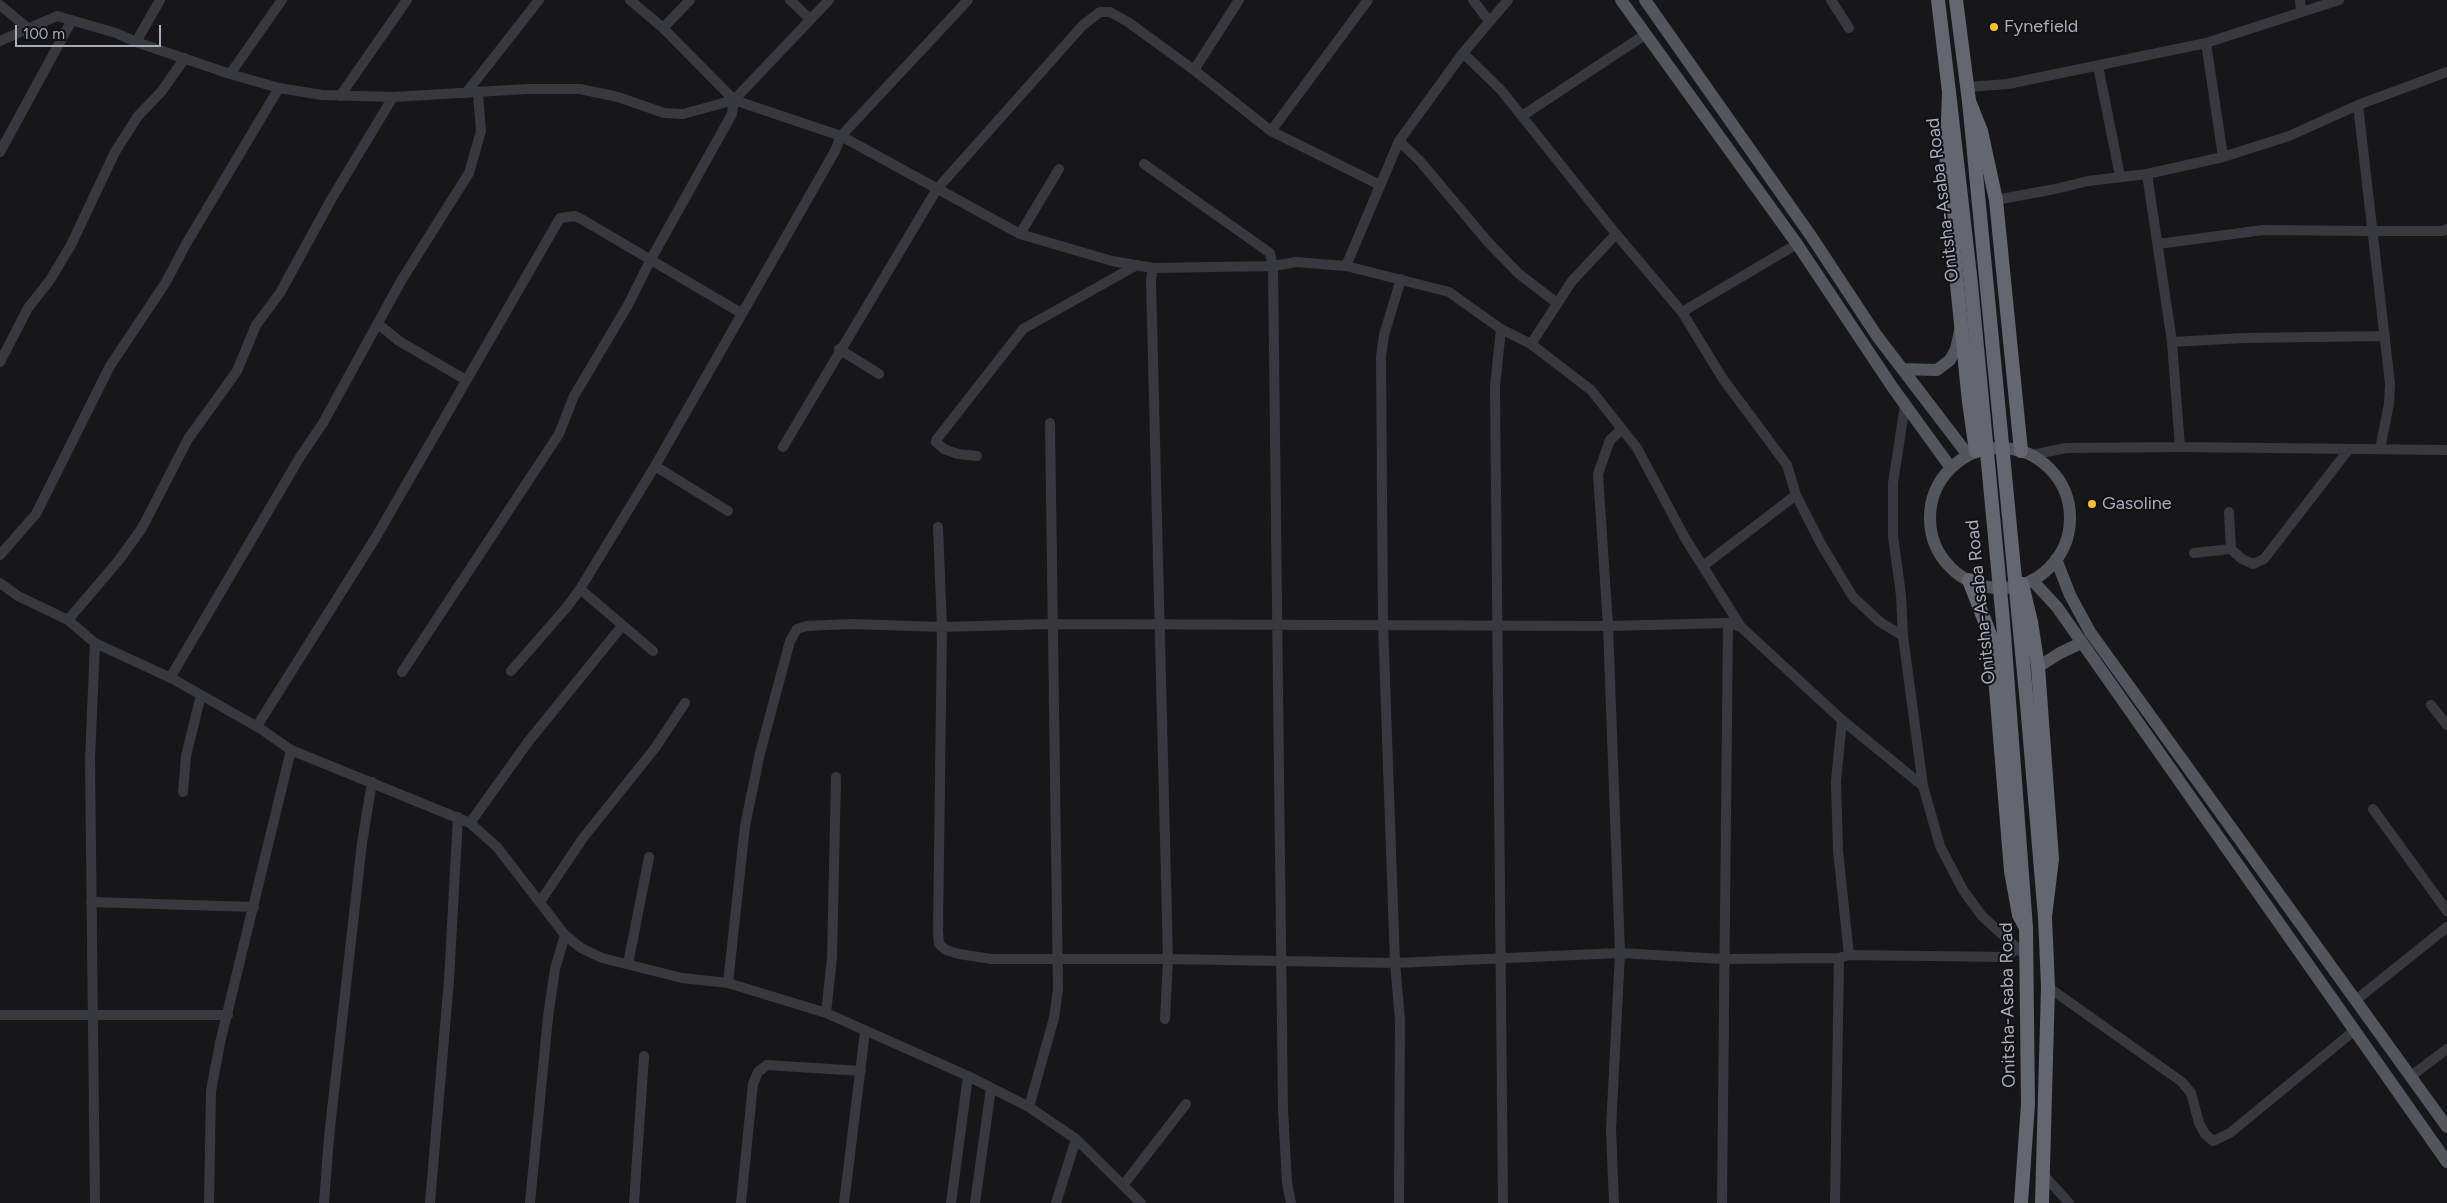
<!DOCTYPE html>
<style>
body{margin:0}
#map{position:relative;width:2447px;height:1203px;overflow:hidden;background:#17171a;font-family:Figtree,sans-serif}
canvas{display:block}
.scale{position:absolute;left:15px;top:25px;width:146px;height:22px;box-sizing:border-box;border:2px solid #a9adba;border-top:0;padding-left:6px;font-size:15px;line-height:18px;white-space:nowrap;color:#a9adba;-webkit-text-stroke:4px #121215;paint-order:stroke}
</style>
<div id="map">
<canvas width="2447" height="1203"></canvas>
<div class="scale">100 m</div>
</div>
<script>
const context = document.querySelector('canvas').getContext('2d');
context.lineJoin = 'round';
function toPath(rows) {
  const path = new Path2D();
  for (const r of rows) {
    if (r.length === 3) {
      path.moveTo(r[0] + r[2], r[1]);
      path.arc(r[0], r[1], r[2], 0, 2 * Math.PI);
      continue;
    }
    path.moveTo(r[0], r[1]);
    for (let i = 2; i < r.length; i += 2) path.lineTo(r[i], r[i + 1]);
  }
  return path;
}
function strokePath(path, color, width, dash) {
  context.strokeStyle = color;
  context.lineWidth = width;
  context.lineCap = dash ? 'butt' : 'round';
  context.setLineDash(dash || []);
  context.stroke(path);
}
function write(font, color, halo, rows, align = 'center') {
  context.font = font + ' Figtree,sans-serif';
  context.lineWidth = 4;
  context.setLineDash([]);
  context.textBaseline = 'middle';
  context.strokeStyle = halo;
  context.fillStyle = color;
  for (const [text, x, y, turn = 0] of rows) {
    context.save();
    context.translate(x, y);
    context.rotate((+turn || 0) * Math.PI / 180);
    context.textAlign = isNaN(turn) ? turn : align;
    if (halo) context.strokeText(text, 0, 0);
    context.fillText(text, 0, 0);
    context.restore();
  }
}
const minor = toPath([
 [630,0,663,28,734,100,841,136,1020,234,1112,261,1153,268,1273,266,1296,262,1346,266,1449,292,1501,329,1531,344,1591,390,1637,448,1685,538,1741,627,1842,720,1923,786,1940,846,1963,890,1982,916,2028,958],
 [790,0,810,19],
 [1473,0,1489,21],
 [1831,0,1849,28],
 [2300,0,2301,11],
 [0,5,29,29],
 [663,28,690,0],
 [0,41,57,16,116,33,136,42,230,74,279,88,322,95,393,97,527,89,580,89,618,97,664,113,683,114,734,100,829,0],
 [136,42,160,0],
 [2206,43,2223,157],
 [1463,53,1501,90,1616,234,1682,312,1723,379,1787,465,1796,495,1821,544,1853,597,1880,622,1903,636,1923,786],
 [2098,66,2120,176],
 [1194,70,1239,0],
 [230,74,282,0],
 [1967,87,2008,84,2206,43,2339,0],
 [466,93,539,0],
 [340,96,407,0],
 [2358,105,2390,384,2389,404,2380,449],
 [1522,116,1646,34],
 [1271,131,1368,0],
 [1399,141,1419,160,1488,242,1519,274,1557,303],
 [0,152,72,20],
 [1144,164,1270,253,1273,266,1283,1110,1287,1183,1291,1203],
 [2147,174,2172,342,2180,447],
 [1996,200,2055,189,2088,181,2147,174,2223,157,2289,136,2358,105,2447,72],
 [1020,234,1059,169],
 [2158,244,2263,230,2371,231,2443,231,2447,229],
 [1346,266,1399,141,1463,53,1508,0],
 [1153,268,1151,280,1168,959,1165,1019],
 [1682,312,1797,244],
 [378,324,399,341,466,380],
 [1501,329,1495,386,1503,1203],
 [2172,342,2244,338,2385,336],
 [1531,344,1572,281,1616,234],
 [839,349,879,374],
 [0,362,28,308,50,280,71,245,115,152,138,116,161,92,185,58],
 [783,447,937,189,1083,25,1100,12,1110,12,1128,22,1194,70,1271,131,1380,185],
 [2032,455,2066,448,2180,447,2447,450],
 [977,456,958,454,944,449,936,442,937,439,1023,329,1137,265],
 [655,466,728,511],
 [2229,512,2231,549,2242,559,2253,564,2264,559,2349,449],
 [938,527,942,627,938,931,939,944,946,950,959,954,991,959,1168,959,1395,963,1620,953,1723,959,1839,958,1849,955,2005,957,2017,949],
 [2194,553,2231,549],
 [0,555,36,514,110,366,166,282,186,244,279,88],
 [1703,566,1796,495],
 [0,583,18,596,68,620,95,643,173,679,261,729,291,750,470,823,497,847,565,935,581,948,602,958,682,978,728,983,826,1013,968,1076,1029,1107,1076,1139,1141,1203],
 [580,589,653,651],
 [68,620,119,560,142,528,188,439,237,371,256,325,280,293,332,198,393,97],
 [1903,636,1901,595,1893,536,1893,483,1905,405],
 [511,671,567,607,580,589,655,466,835,151,841,136,968,0],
 [402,672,559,434,574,396,628,305,651,259,732,114,734,100],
 [170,678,300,457,323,423,401,281,469,173,481,131,478,94],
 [2431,705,2447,725],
 [1842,720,1836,781,1838,851,1849,955],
 [257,726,376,537,560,218,575,216,583,220,741,313],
 [183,792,186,756,201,695],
 [2373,809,2447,911],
 [470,823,528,742,622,626],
 [91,902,254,907],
 [540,902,583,838,655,748,685,703],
 [628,964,649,857],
 [728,983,745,826,760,753,790,641,797,629,807,626,851,624,942,627,1051,624,1608,626,1728,623,1741,627],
 [2048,987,2182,1082,2191,1093,2199,1123,2205,1134,2213,1141,2230,1133,2355,1030],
 [2356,1000,2447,927],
 [826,1013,832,958,836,777],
 [0,1015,228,1015],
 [2411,1076,2447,1049],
 [1029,1107,1054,1018,1058,989,1050,423],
 [2042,1173,2069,1203],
 [1124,1184,1186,1104],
 [95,1203,90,759,95,643],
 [209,1203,211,1091,220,1043,291,750],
 [324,1203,329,1137,362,843,372,782],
 [430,1203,449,980,458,817],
 [530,1203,548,1017,555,969,565,935],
 [634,1203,644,1056],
 [741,1203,753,1084,758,1072,767,1065,861,1071],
 [844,1203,865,1032],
 [951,1203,968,1076],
 [975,1203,991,1088],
 [1056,1203,1076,1139],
 [1399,1203,1400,1020,1395,963,1383,623,1381,357,1384,335,1401,279],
 [1614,1203,1611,1129,1620,953,1608,626,1598,474,1610,440,1622,429],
 [1722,1203,1728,623],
 [1835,1203,1839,958]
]);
const major = toPath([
 [1621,0,1797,244,1893,388,1951,468],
 [1645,0,1811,236,1877,336,1968,455],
 [1902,369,1937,370,1950,360,1956,349,1960,331],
 [2000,518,70],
 [2056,559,2070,595,2090,632,2447,1127],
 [2032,580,2057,607,2447,1162],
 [2038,667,2060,653,2081,643]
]);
const highway = toPath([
 [1938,0,1949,92,1946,177,1969,402,1976,451],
 [1956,0,1969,101,1981,131,1996,200,2021,451],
 [1969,580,1992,640,2011,871,2019,915,2026,928,2028,1104,2021,1203],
 [2022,584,2031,622,2038,667,2052,859,2045,917,2048,987,2042,1203]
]);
const highwayBridge = toPath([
 [1949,92,1971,284,2003,621,2026,928],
 [1969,101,2027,704,2045,917]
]);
const markers = [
 [1994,27,5,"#fdc02c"],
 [2092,504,5,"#fdc02c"]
];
const poiNames = [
 ["Fynefield",2004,27],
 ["Gasoline",2102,504]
];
const streetNames = [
 ["Onitsha-Asaba Road",1943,200,-97],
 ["Onitsha-Asaba Road",1981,602,-96],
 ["Onitsha-Asaba Road",2008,1005,-91]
];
strokePath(minor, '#38393f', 10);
strokePath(major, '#54565e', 12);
strokePath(highway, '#646770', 14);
strokePath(highwayBridge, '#646770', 14);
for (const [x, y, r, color] of markers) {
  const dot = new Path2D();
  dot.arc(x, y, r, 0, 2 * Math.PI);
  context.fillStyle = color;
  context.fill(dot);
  strokePath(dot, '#121215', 2);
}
write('18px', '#a9adba', '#121215', poiNames, 'left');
write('18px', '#a9adba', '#121215', streetNames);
</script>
